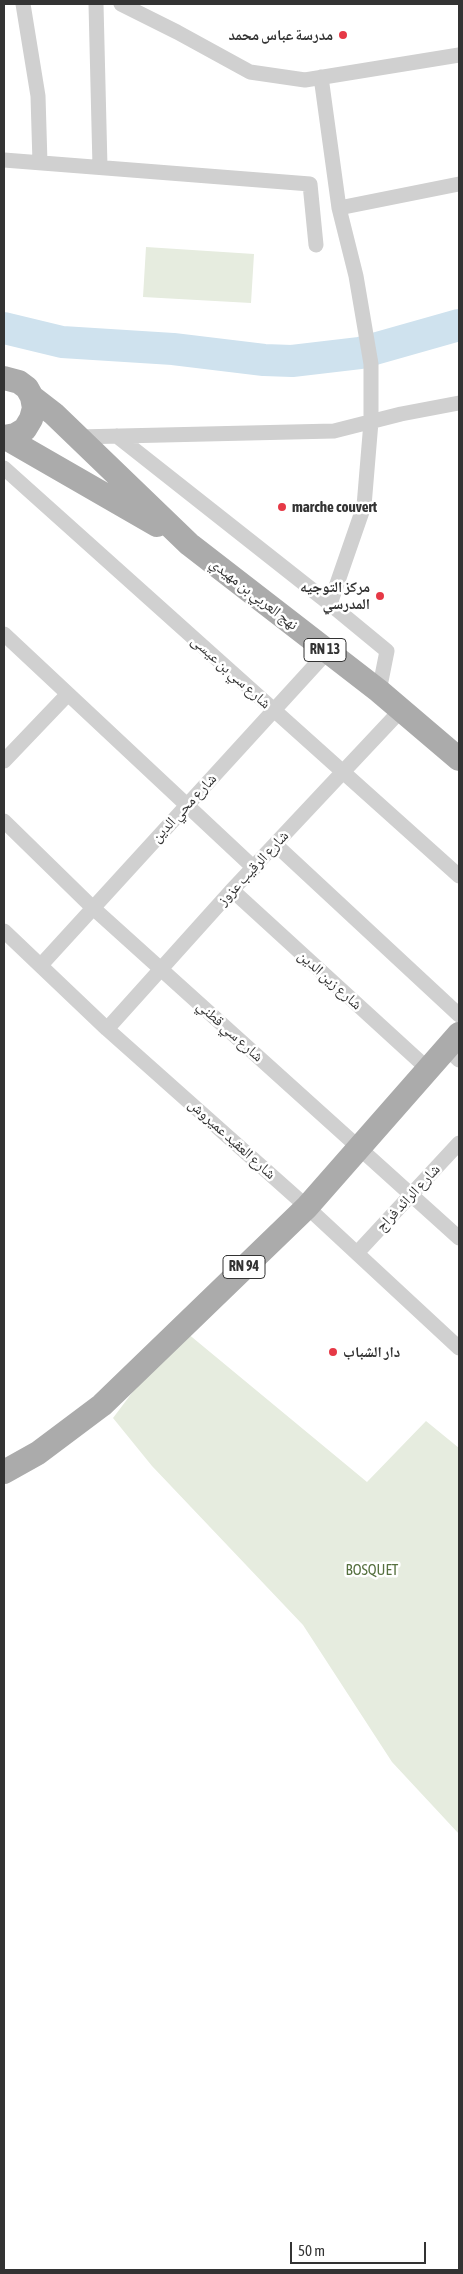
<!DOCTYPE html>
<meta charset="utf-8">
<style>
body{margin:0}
#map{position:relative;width:463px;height:2274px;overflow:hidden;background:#fff;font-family:"Asap Condensed",sans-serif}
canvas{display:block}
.frame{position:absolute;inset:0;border:5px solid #333;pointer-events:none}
.scale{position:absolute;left:290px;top:2242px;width:136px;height:22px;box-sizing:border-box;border:2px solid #333;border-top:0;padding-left:6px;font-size:15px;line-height:18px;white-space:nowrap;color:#333;-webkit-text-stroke:4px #fff;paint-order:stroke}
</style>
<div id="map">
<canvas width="463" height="2274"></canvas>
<div class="frame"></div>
<div class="scale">50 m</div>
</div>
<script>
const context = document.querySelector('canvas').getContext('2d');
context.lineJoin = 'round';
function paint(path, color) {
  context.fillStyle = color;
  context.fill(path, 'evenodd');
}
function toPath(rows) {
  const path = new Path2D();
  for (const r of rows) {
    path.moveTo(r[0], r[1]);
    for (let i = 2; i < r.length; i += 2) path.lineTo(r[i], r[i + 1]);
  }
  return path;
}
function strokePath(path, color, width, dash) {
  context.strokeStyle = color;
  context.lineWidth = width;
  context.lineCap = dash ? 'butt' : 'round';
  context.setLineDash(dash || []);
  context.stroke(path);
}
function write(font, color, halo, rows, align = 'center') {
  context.font = font + ' "Asap Condensed","Noto Naskh Arabic",sans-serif';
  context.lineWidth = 5;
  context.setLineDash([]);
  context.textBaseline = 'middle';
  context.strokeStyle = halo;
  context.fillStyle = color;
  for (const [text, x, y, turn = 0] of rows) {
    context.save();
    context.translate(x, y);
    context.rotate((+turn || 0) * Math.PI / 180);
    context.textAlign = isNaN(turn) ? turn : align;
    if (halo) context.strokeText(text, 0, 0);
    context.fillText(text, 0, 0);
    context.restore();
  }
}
const green = toPath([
 [146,247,254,254,251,303,143,297],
 [181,1328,367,1482,426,1421,459,1448,459,1834,392,1762,303,1625,152,1466,113,1418]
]);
const river = toPath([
 [4,328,62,342,173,349,264,360,292,361,360,353,459,325]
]);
const street = toPath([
 [23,4,38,96,40,163],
 [96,4,100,167],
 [121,4,177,32,250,72,305,80,459,55],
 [321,77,339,208,356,276,371,364,371,422,364,506,330,604,387,651,379,691],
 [4,160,310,184,316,245],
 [339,208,459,184],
 [117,436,330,604],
 [78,437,334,431,401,414,459,403],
 [4,468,459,876],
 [4,634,254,868],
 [4,761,68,694],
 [4,821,92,907,459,1238],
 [276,845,459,1015],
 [232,890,429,1070],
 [4,931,107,1029,307,1207,459,1348],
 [41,965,328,651],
 [107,1029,232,890,402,709],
 [447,1049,459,1060],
 [357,1253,459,1143]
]);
const primary = toPath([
 [4,378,19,382,27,388,32,397,34,408,31,419,25,429,15,435,4,437],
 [32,397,54,414,189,544,379,691,459,759],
 [4,437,157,525],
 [4,1472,38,1453,102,1405,307,1207,459,1034]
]);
const markers = [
 [343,35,5,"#e63946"],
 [282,507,5,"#e63946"],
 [380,596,5,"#e63946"],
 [333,1352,5,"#e63946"]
];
const shields = [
 [325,650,42],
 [244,1267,42]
];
const shieldNames = [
 ["RN 13",325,650],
 ["RN 94",244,1267]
];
const poiNames = [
 ["مدرسة عباس محمد",333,35],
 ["marche couvert",292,507,"left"],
 ["مركز التوجيه",370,587],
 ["المدرسي",370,604],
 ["دار الشباب",343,1352,"left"]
];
const streetNames = [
 ["نهج العربي بن مهيدي",254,594,38],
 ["شارع سي بن عيسى",231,672,42],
 ["شارع محي الدين",184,808,-47],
 ["شارع الرقيب عزوز",253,868,-47],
 ["شارع زين الدين",330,980,42],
 ["شارع سي قطني",230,1031,42],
 ["شارع العقيد عميروش",232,1139,42],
 ["شارع الرائد فراج",408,1198,-47]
];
const parkNames = [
 ["BOSQUET",372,1570]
];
paint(green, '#e6ecdf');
strokePath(river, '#cfe2ee', 32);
strokePath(street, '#d0d0d0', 15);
strokePath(primary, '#ababab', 24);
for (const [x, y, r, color] of markers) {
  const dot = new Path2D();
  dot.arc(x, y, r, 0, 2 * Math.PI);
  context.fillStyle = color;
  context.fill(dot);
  strokePath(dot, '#fff', 2);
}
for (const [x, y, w] of shields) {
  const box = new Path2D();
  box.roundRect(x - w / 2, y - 11.5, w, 23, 4);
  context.fillStyle = '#fff';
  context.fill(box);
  strokePath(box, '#333', 1);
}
write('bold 14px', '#333', null, shieldNames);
write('bold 15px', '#333', '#fff', poiNames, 'right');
write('15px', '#333', '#fff', streetNames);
write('15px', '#56703f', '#fff', parkNames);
</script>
